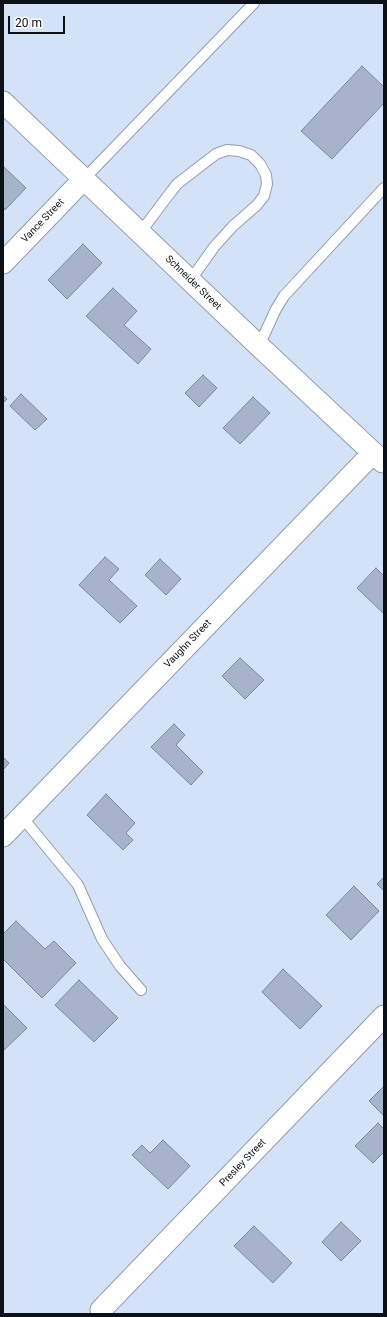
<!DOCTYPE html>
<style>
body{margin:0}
#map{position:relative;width:387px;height:1317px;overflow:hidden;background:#d4e2f8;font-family:Roboto,sans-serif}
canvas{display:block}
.frame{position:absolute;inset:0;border:4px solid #0c1018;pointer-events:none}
.scale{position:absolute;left:8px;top:16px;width:57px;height:18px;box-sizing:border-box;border:2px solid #0c1018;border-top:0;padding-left:5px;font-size:12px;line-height:14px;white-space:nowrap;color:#0c1018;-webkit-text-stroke:3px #fff;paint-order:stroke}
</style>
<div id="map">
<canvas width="387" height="1317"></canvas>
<div class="frame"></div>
<div class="scale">20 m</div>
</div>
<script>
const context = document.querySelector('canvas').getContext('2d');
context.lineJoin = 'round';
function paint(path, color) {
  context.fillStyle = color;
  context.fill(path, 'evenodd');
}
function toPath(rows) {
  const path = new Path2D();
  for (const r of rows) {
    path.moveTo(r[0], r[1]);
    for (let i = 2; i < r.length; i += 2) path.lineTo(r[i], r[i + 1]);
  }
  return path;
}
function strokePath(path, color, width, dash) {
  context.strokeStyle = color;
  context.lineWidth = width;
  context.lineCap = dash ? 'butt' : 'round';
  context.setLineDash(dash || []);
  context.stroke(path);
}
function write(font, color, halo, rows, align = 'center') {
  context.font = font + ' Roboto,sans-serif';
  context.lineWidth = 3;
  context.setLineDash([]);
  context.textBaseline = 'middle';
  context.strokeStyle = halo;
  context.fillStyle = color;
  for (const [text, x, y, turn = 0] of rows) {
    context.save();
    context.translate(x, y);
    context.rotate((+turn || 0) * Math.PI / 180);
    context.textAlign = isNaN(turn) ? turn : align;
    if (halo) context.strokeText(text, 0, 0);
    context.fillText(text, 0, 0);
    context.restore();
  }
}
const building = toPath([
 [362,66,384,87,384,103,332,159,301,131,362,66],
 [3,166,26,188,5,210,3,207,3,166],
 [83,244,102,263,67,299,48,280,83,244],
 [113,288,137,311,124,325,151,349,138,364,86,316,113,288],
 [203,375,217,388,199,407,185,393,203,375],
 [21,394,47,419,35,430,10,406,21,394],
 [3,395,7,399,3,403,3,395],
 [253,397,270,413,240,444,223,428,253,397],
 [105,557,119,569,109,580,137,606,120,623,79,585,105,557],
 [160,559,181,579,166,595,145,575,160,559],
 [376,568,384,576,384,614,357,588,376,568],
 [240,658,264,680,245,699,222,676,240,658],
 [174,724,185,735,176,745,203,772,191,785,151,747,174,724],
 [3,757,9,763,3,770,3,757],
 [106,794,135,823,126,833,133,840,123,850,87,815,106,794],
 [384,877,384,891,377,884,384,877],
 [354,886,379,911,351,940,326,915,354,886],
 [16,921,45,949,54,941,76,963,42,998,3,959,3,934,16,921],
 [283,969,322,1006,300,1029,262,992,283,969],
 [79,980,118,1018,94,1042,55,1005,79,980],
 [3,1004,27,1028,3,1051,3,1004],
 [384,1086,384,1116,369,1101,384,1086],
 [378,1123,384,1129,384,1152,373,1163,355,1146,378,1123],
 [163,1140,190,1166,168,1189,132,1155,142,1145,150,1153,163,1140],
 [341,1222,361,1241,341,1261,322,1242,341,1222],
 [254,1226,292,1263,273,1283,234,1246,254,1226]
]);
const lane = toPath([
 [83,180,254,3],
 [140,233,167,197,177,184,216,154,227,150,239,151,251,155,260,164,266,175,267,184,264,196,257,205,233,226,214,247,190,281],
 [259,346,276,309,284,296,384,188],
 [22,817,78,885,102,939,120,966,141,990]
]);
const street = toPath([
 [3,102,259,346,383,462],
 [3,263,83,180],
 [3,836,373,453],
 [101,1310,384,1016]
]);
const streetNames = [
 ["Vance Street",43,221,-46],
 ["Schneider Street",193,283,44],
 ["Vaughn Street",188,644,-46],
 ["Presley Street",243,1163,-46]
];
paint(building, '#a7b3c9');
strokePath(building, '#7c889d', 1);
strokePath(lane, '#919db2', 12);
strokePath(street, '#919db2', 23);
strokePath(lane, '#fff', 10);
strokePath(street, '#fff', 21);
write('10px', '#0c1018', '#fff', streetNames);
</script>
